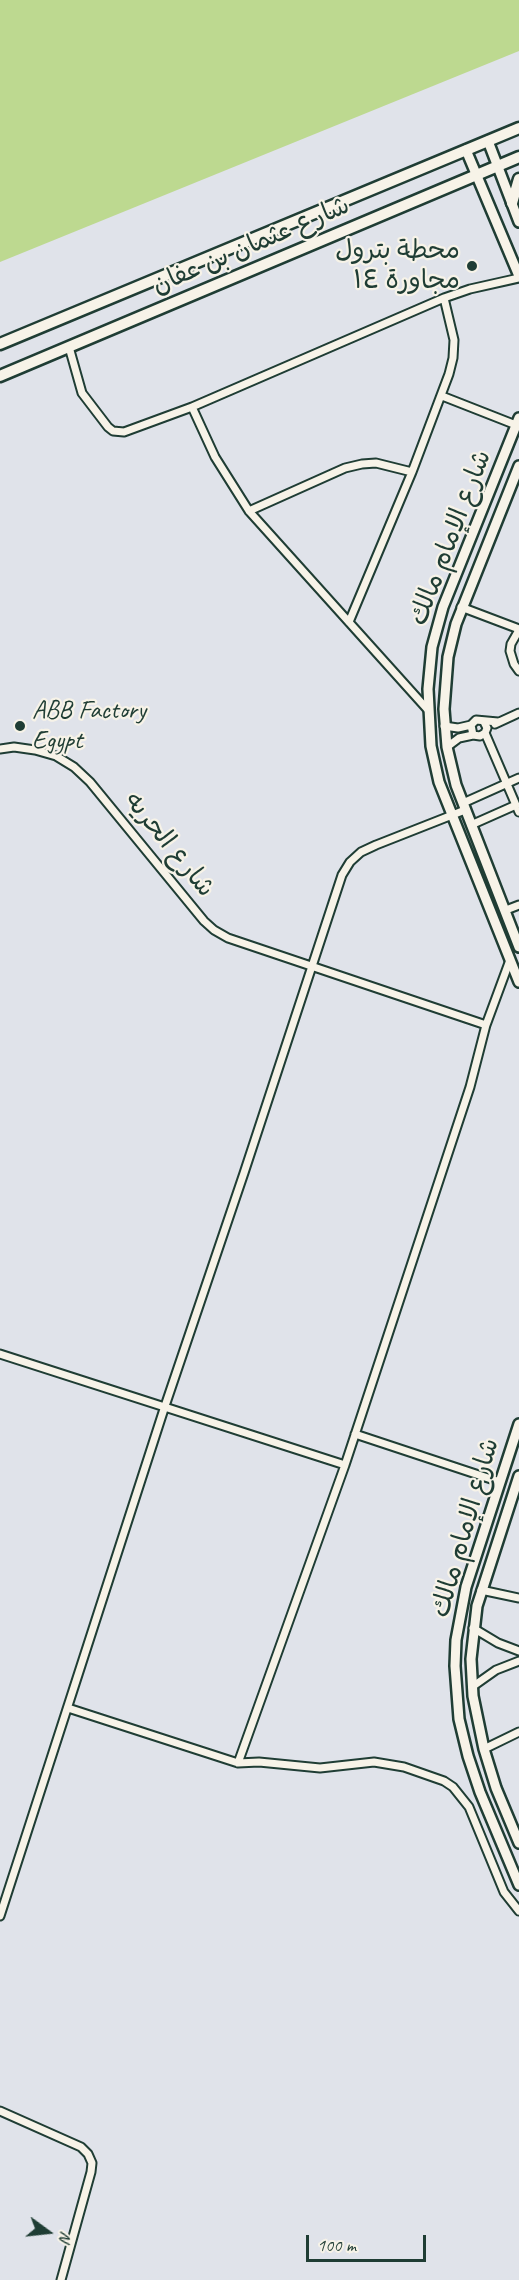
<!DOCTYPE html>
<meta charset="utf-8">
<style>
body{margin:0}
#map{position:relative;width:519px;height:2280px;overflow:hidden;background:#e0e3ea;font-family:Caveat,sans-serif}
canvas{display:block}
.north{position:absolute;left:18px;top:2202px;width:60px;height:60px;-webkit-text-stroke:4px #f7f3e8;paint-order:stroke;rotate:105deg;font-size:16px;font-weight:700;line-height:24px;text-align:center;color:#1f3d34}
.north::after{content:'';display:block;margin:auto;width:21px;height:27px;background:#1f3d34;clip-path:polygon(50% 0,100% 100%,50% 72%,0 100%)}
.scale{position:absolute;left:306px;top:2235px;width:120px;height:27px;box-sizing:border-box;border:3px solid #1f3d34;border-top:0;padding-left:8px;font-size:18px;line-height:21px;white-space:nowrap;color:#1f3d34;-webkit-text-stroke:4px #f7f3e8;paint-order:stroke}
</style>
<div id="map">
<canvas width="519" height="2280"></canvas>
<div class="north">N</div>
<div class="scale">100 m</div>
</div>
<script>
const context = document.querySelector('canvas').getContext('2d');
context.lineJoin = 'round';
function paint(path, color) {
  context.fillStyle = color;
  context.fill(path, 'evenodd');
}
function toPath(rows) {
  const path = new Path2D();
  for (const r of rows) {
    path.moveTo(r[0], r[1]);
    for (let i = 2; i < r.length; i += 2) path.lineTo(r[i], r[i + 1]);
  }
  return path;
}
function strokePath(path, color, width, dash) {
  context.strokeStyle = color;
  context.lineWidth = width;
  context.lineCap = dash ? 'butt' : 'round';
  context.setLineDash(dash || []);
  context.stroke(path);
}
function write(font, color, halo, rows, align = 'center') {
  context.font = font + ' Caveat,"Playpen Sans Arabic",sans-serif';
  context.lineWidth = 4.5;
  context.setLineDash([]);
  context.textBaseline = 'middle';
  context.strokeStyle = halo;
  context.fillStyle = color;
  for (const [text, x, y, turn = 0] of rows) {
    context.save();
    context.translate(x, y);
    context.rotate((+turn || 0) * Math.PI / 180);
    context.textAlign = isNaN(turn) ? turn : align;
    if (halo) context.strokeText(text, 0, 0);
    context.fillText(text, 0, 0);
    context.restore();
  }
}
const green = toPath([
 [0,0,519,0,519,51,0,262]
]);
const minor = toPath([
 [69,347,82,393,108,427,113,431,124,432,192,407],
 [442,396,516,425],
 [249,511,345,468,362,464,376,463,412,472],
 [461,607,519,629],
 [349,622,412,472,449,374,453,358,454,340,444,298],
 [519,630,511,644,510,651,514,664,519,671],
 [428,710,249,511,215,457,192,407,444,298,470,289,519,278],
 [484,722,487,728,485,733,480,736,473,735,471,725,476,720,498,722],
 [495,724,519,713],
 [444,726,458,728,471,725],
 [485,733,519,812],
 [447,747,459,738,473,735],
 [0,749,14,747,35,750,56,756,74,767,90,782,204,921,214,930,228,938,486,1025,470,1087,345,1465],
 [463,803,519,778],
 [471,825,516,805],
 [506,910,519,905],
 [486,1025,510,960],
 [0,1354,345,1465,238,1763,68,1708],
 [355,1434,500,1482],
 [481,1590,519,1598],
 [473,1628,498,1643,519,1651],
 [472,1687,496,1670,519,1661],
 [484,1749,519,1732],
 [238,1763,259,1762,320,1768,374,1762,404,1767,444,1781,453,1787,469,1807,504,1892,519,1911],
 [0,1916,164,1409,244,1173,342,875,350,862,361,852,376,845,465,810],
 [0,2111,81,2147,88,2154,92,2163,91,2172,61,2280]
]);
const tertiary = toPath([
 [488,141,519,222],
 [466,150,519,276],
 [519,418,443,607,432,647,428,689,431,746,439,782,519,982],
 [519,466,456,624,448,657,444,709,447,747,456,785,519,947],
 [519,1424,466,1587,456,1640,455,1666,459,1719,468,1756,480,1792,519,1885],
 [519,1476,477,1606,471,1659,473,1696,484,1749,496,1788,519,1843]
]);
const secondary = toPath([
 [512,203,519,179],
 [0,344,519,128],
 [0,376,519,157]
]);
const markers = [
 [472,266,6,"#1f3d34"],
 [20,726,6,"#1f3d34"]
];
const streetNames = [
 ["شارع عثمان بن عفان",251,246,-23],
 ["شارع الإمام مالك",451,538,-69],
 ["شارع الحريه",169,845,51],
 ["شارع الإمام مالك",466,1528,-74]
];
const poiNames = [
 ["محطة بترول",460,251],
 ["مجاورة ١٤",460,281],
 ["ABB Factory",32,711,"left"],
 ["Egypt",32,741,"left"]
];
paint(green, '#bdd990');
strokePath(minor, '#1f3d34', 11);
strokePath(tertiary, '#1f3d34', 14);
strokePath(secondary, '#1f3d34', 15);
strokePath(minor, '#f7f3e8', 7);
strokePath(tertiary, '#f7f3e8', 9);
strokePath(secondary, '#f7f3e8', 10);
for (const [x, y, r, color] of markers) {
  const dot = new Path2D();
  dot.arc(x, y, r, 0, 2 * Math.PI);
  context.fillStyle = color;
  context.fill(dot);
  strokePath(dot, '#f7f3e8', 2);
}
write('26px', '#1f3d34', '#f7f3e8', streetNames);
write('26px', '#1f3d34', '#f7f3e8', poiNames, 'right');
</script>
